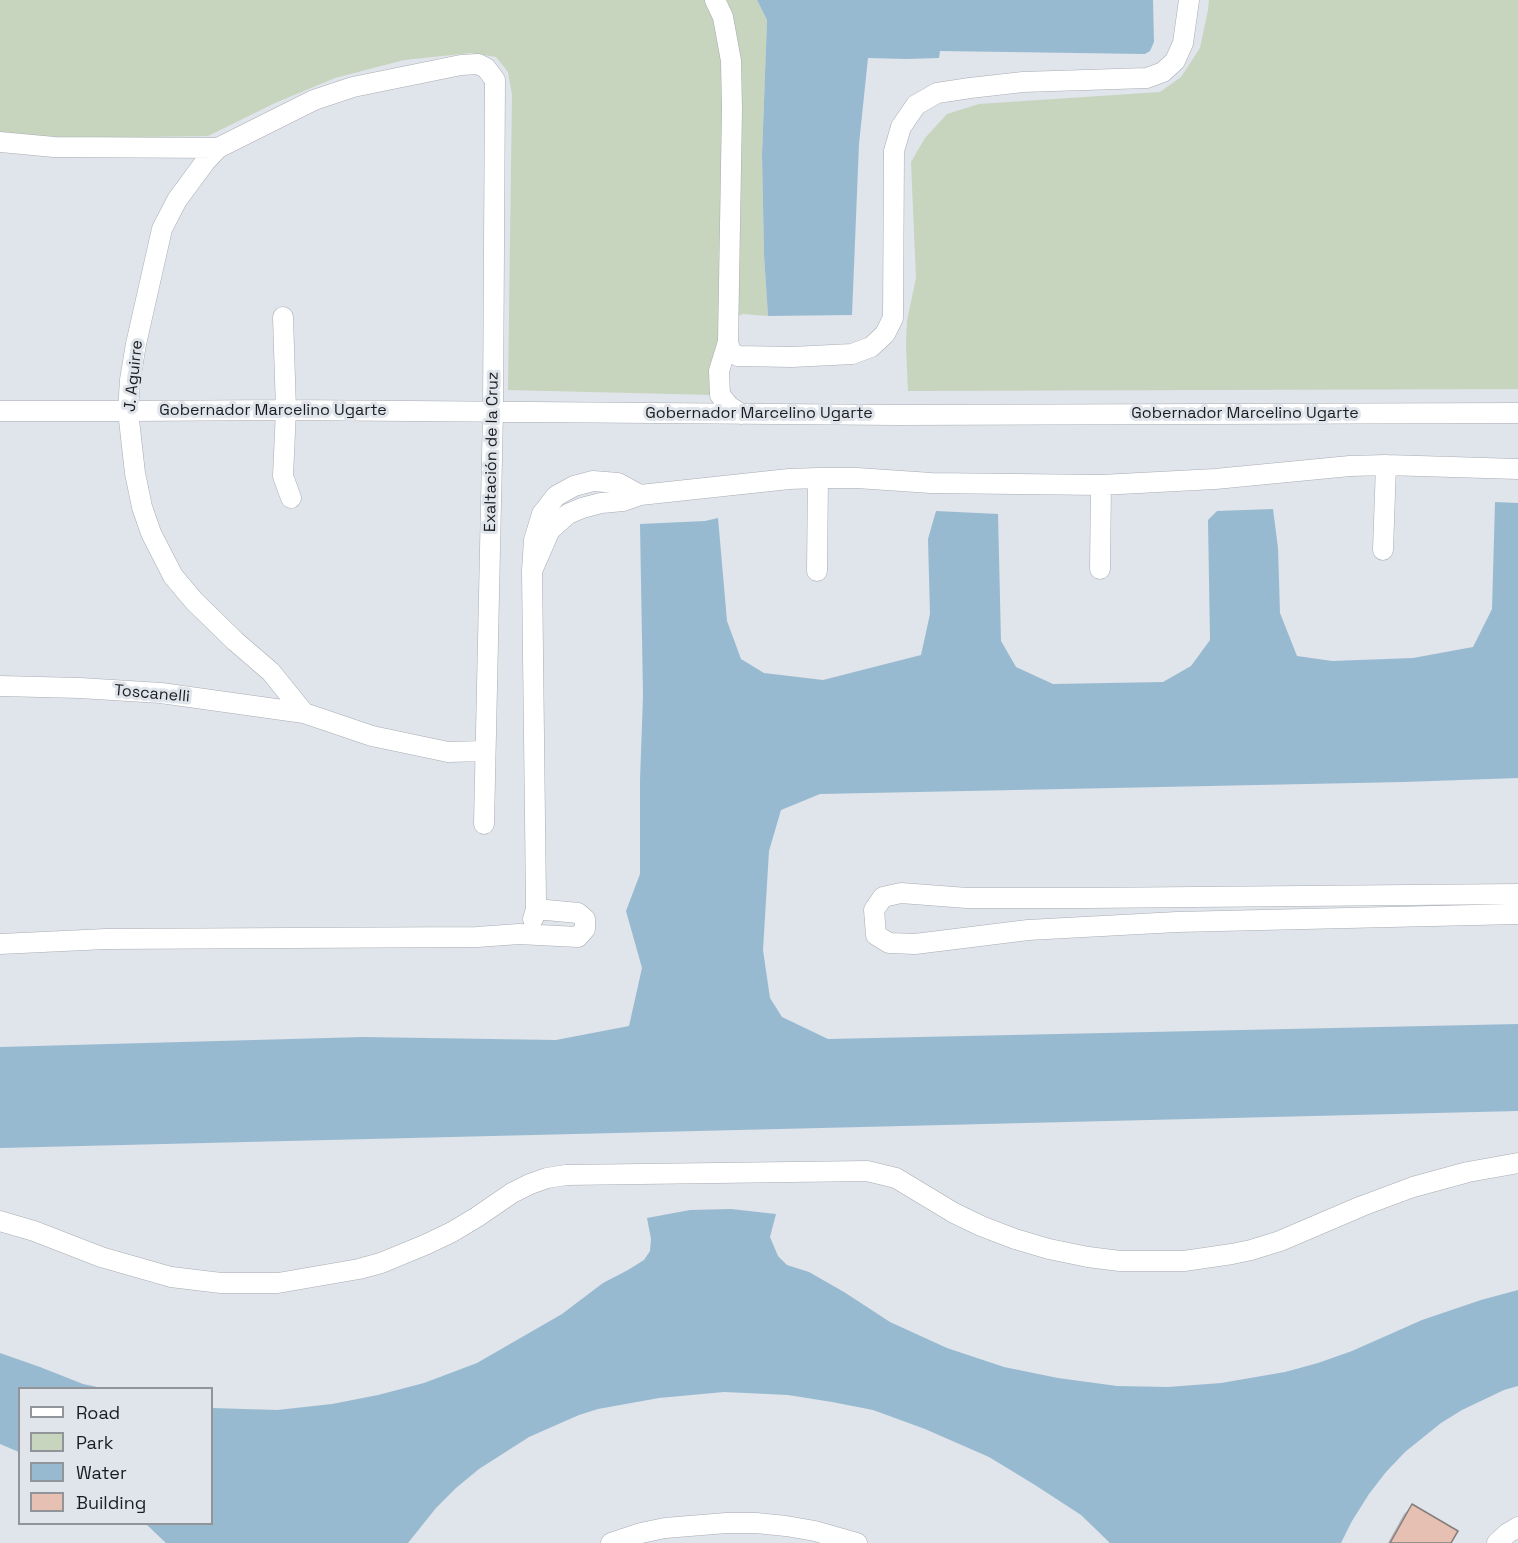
<!DOCTYPE html>
<meta charset="utf-8">
<style>
body{margin:0}
#map{position:relative;width:1518px;height:1543px;overflow:hidden;background:#e0e4eb;font-family:"Space Grotesk",sans-serif}
canvas{display:block}
.legend{position:absolute;left:18px;top:1387px;width:195px;height:138px;box-sizing:border-box;background:#e0e4eb;border:2px solid #919499;margin:0;padding:8px 10px;list-style:none;font-size:18px;color:#1b1d1f}
.legend li{display:flex;align-items:center;gap:12px;height:30px}
.legend b{width:30px;border:2px solid #919499}
</style>
<div id="map">
<canvas width="1518" height="1543"></canvas>
<ul class="legend">
<li><b style="height:8px;background:#fff"></b>Road</li>
<li><b style="height:16px;background:#c7d4be"></b>Park</li>
<li><b style="height:16px;background:#98bad0"></b>Water</li>
<li><b style="height:16px;background:#e7c0b4"></b>Building</li>
</ul>
</div>
<script>
const context = document.querySelector('canvas').getContext('2d');
context.lineJoin = 'round';
function paint(path, color) {
  context.fillStyle = color;
  context.fill(path, 'evenodd');
}
function toPath(rows) {
  const path = new Path2D();
  for (const r of rows) {
    path.moveTo(r[0], r[1]);
    for (let i = 2; i < r.length; i += 2) path.lineTo(r[i], r[i + 1]);
  }
  return path;
}
function strokePath(path, color, width, dash) {
  context.strokeStyle = color;
  context.lineWidth = width;
  context.lineCap = dash ? 'butt' : 'round';
  context.setLineDash(dash || []);
  context.stroke(path);
}
function write(font, color, halo, rows, align = 'center') {
  context.font = font + ' "Space Grotesk",sans-serif';
  context.lineWidth = 6;
  context.setLineDash([]);
  context.textBaseline = 'middle';
  context.strokeStyle = halo;
  context.fillStyle = color;
  for (const [text, x, y, turn = 0] of rows) {
    context.save();
    context.translate(x, y);
    context.rotate((+turn || 0) * Math.PI / 180);
    context.textAlign = isNaN(turn) ? turn : align;
    if (halo) context.strokeText(text, 0, 0);
    context.fillText(text, 0, 0);
    context.restore();
  }
}
const green = toPath([
 [0,0,757,0,767,20,762,155,764,255,768,316,743,314,723,324,715,395,508,390,512,95,508,72,496,57,471,53,404,60,335,78,275,103,208,136,76,138,0,136],
 [1209,0,1518,0,1518,389,908,391,906,346,907,321,916,278,911,162,925,138,947,114,979,104,1160,92,1181,77,1200,48,1208,10]
]);
const water = toPath([
 [757,0,1153,0,1154,42,1150,51,1145,54,940,51,939,58,906,59,868,58,859,144,852,315,768,316,764,255,762,155,767,20],
 [1495,502,1518,503,1518,778,1404,782,820,794,781,810,769,851,763,950,770,998,782,1017,828,1039,1518,1024,1518,1111,0,1148,0,1047,363,1037,556,1040,629,1026,642,968,626,911,640,874,640,780,643,696,640,524,705,521,718,518,727,621,741,659,764,673,823,680,921,655,930,614,928,539,936,511,998,514,1001,641,1016,667,1053,684,1163,682,1191,666,1210,640,1208,520,1217,511,1273,509,1278,548,1280,613,1297,656,1332,661,1413,658,1473,647,1492,609],
 [731,1209,776,1214,770,1237,778,1256,787,1265,809,1272,844,1292,890,1322,947,1348,1004,1367,1058,1378,1117,1386,1168,1387,1221,1383,1285,1372,1318,1363,1352,1351,1422,1320,1481,1300,1518,1290,1518,1386,1504,1390,1462,1410,1441,1423,1405,1452,1386,1472,1369,1494,1352,1521,1341,1543,1110,1543,1081,1515,1035,1485,989,1457,925,1429,873,1410,832,1402,788,1395,724,1392,659,1398,598,1409,579,1415,529,1437,479,1469,456,1488,436,1508,408,1543,166,1543,146,1524,212,1524,212,1408,277,1410,332,1404,378,1395,424,1383,477,1363,562,1314,603,1283,628,1270,644,1260,650,1251,651,1239,647,1218,690,1210],
 [0,1353,40,1367,83,1384,102,1388,20,1388,19,1452,0,1444]
]);
const shadow = toPath([
 [1412,1506,1449,1543,1388,1543,1404,1514]
]);
const building = toPath([
 [1412,1504,1458,1531,1451,1543,1390,1543,1412,1504]
]);
const minor = toPath([
 [715,0,723,17,731,61,732,109,728,342,731,352,738,356,792,357,852,354,871,347,885,334,893,318,894,151,901,127,916,105,937,93,970,88,1023,82,1147,78,1163,72,1175,61,1183,43,1189,0],
 [0,142,54,147,218,148],
 [283,317,286,410,283,476,291,498],
 [728,342,719,371,720,395,729,406,741,414],
 [0,411,128,411,286,410,898,415,1518,413],
 [640,495,618,483,593,481,574,486,556,496,542,514,534,540,532,571,550,530,568,514,582,508,601,503,623,501,640,495,789,479,818,478,857,478,931,483,1101,485,1215,479,1350,466,1386,465,1518,469],
 [1383,550,1386,465],
 [1100,569,1101,485],
 [532,571,536,902,536,909,533,919],
 [817,571,818,478],
 [0,686,80,688,161,693,304,713],
 [484,824,493,412,495,80,486,68,478,64,461,65,353,87,314,100,218,148,205,162,177,200,162,229,136,344,130,380,128,411,135,473,142,507,151,533,173,576,194,601,235,641,271,672,304,713,372,736,448,752,485,751],
 [1518,894,1087,898,967,898,901,893,883,897,874,910,876,935,889,943,915,944,1028,930,1177,922,1518,914],
 [0,944,106,939,477,937,519,934,578,937,585,929,585,919,578,913,536,909],
 [0,1221,34,1231,101,1257,171,1277,221,1283,278,1283,359,1269,381,1263,427,1244,452,1232,477,1217,512,1193,530,1184,547,1178,566,1175,867,1171,896,1178,954,1213,981,1226,1015,1239,1049,1249,1088,1257,1120,1261,1184,1261,1232,1254,1251,1250,1280,1241,1362,1206,1413,1187,1468,1172,1518,1163],
 [611,1543,641,1533,665,1528,726,1523,756,1523,786,1526,815,1531,857,1543],
 [1497,1543,1508,1533,1518,1527]
]);
const streetNames = [
 ["J. Aguirre",134,376,-84],
 ["Gobernador Marcelino Ugarte",273,411],
 ["Gobernador Marcelino Ugarte",759,414],
 ["Gobernador Marcelino Ugarte",1245,414],
 ["Exaltación de la Cruz",492,452,-89],
 ["Toscanelli",152,694,5]
];
paint(green, '#c7d4be');
paint(water, '#98bad0');
paint(shadow, '#0003');
paint(building, '#e7c0b4');
strokePath(building, '#867e7b', 1.5);
strokePath(minor, '#a8acb2', 21);
strokePath(minor, '#fff', 20);
write('16px', '#1b1d1f', '#e0e4eb', streetNames);
</script>
